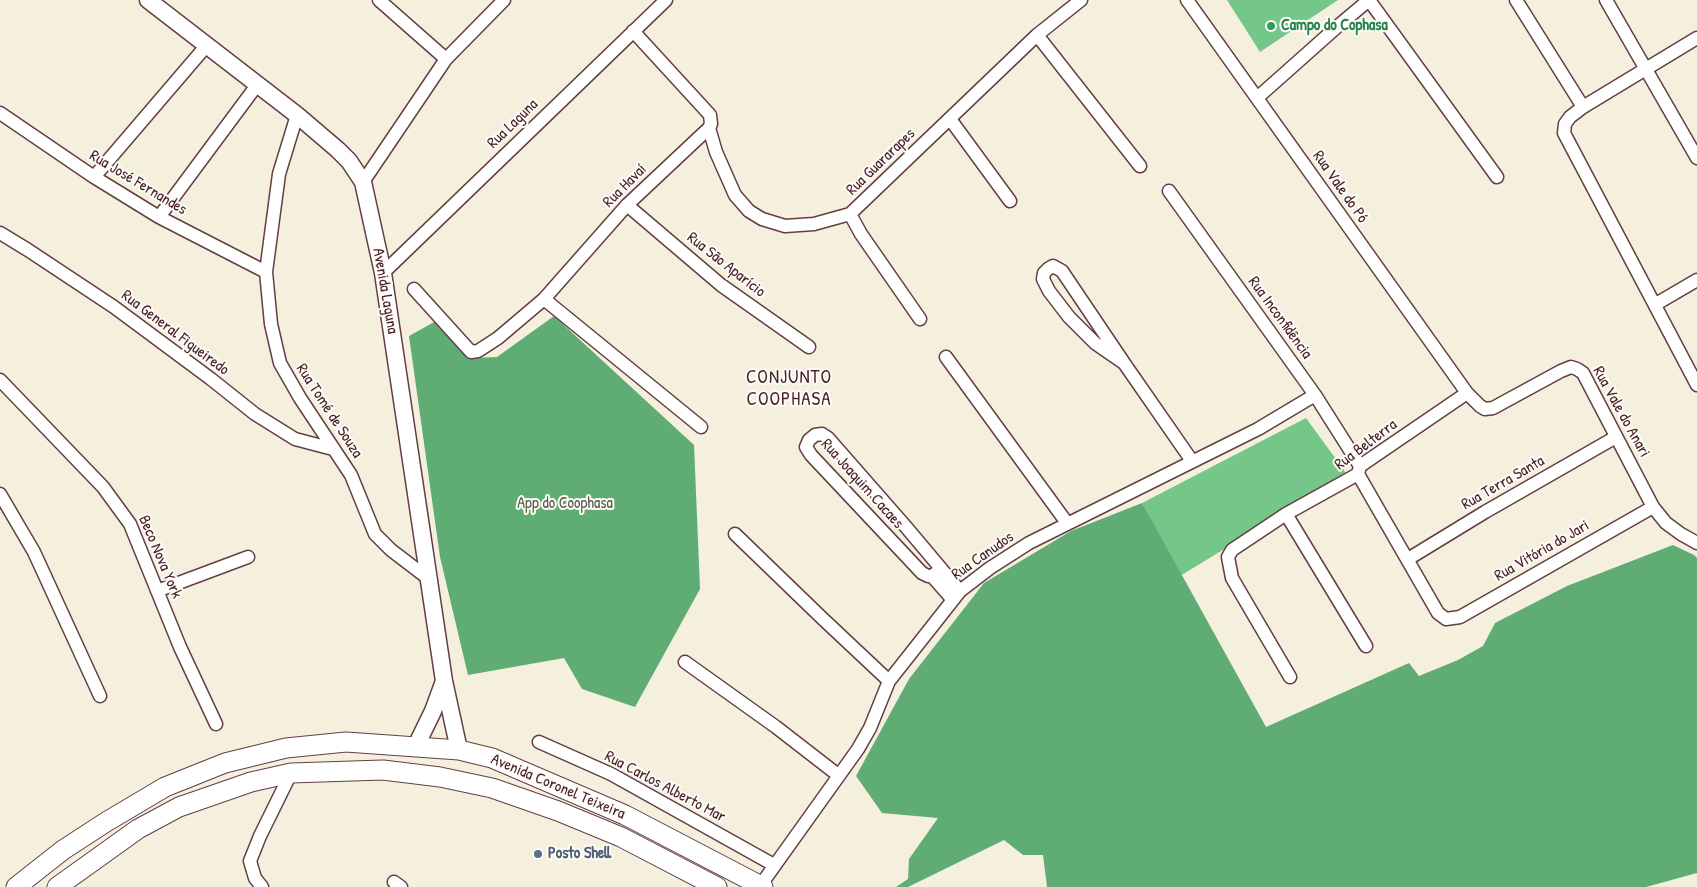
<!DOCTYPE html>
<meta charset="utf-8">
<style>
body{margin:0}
canvas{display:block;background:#f5efdd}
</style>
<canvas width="1697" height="887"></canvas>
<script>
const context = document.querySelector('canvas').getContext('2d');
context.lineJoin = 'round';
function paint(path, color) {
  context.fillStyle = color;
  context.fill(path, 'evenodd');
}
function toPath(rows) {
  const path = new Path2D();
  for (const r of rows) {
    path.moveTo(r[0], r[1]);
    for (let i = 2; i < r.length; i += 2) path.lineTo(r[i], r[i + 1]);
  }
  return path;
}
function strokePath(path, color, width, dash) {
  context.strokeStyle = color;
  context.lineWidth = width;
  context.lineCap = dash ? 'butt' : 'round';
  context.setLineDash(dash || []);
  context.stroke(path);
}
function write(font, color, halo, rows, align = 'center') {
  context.font = font + ' "Patrick Hand",sans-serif';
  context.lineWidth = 4;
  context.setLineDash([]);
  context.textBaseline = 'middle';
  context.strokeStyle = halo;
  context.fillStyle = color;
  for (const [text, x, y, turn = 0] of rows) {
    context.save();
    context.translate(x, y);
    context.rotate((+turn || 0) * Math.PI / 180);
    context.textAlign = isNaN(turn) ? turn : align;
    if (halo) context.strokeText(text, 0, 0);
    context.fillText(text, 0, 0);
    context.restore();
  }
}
const green = toPath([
 [1227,0,1338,0,1260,52],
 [1306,418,1344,470,1346,475,1180,576,1142,503]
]);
const forest = toPath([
 [554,316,694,445,700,589,635,707,582,689,564,658,468,675,440,557,409,336,436,321,471,358,497,357],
 [1142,503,1266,727,1409,663,1419,676,1458,660,1483,646,1495,623,1567,586,1673,545,1694,555,1697,558,1697,873,1646,887,1047,887,1043,855,1023,855,1004,840,908,887,896,887,908,879,909,859,938,818,882,813,856,776,909,679,984,583,1071,531]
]);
const minor = toPath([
 [379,0,446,59],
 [1187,0,1467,393,1480,406,1485,409,1493,408,1561,371,1571,367,1577,369,1583,373,1653,507,1666,523,1681,534,1697,543],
 [1369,0,1497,177],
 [1516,0,1583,107],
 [1606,0,1697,158],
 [1037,35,1140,166],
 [1697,38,1583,107,1570,117,1565,124,1564,133,1697,385],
 [1257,98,1338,26,1369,0],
 [0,113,94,177,159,217,266,272],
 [297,115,279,174,266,272,271,324,280,363,300,398,351,475,375,534,391,550,429,579],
 [950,119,1010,201],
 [709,128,716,152,735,195,749,211,762,219,785,226,814,224,850,214,1037,35,1081,0],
 [94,177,207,45],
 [363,182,446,59,504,0],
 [1169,191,1315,395,1360,466],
 [627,205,721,285,809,347],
 [850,214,861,234,920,319],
 [159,217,257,85],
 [0,233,28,250,114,307,211,379,255,414,295,439,333,449],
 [383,273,666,0],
 [414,289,471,352,478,351,498,338,544,299,627,205,709,128,711,124,710,115,633,31],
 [544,299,701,427],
 [1656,304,1697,280],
 [946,357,1067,523],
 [1124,363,1095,343,1069,317,1049,291,1043,279,1044,273,1048,269,1053,266,1062,271,1124,363,1192,461],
 [0,380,103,487,130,524,180,647,216,724],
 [1358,474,1438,613,1446,619,1460,617,1653,507],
 [0,494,34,552,100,696],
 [1286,514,1366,646],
 [735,534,823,619,889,681],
 [1408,559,1485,512,1616,437],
 [941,569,932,576,928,576,922,573,811,455,806,447,809,440,815,435,822,434,828,438,906,527,960,591],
 [932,576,953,600],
 [157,591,248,557],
 [685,662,776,727,838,775],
 [1290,677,1232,578,1228,557,1232,550,1286,514,1358,474,1360,466,1467,393],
 [539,742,611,774,774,865],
 [394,882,401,887],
 [760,886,858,749,870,728,889,681,960,591,990,568,1029,543,1258,429,1315,395],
 [262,887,255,878,250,861,260,836,291,773]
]);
const major = toPath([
 [148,0,297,115,338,150,349,161,363,182,383,273,444,681,459,750],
 [416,746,433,711,444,681]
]);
const highway = toPath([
 [16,887,63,850,106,822,165,787,225,763,286,748,346,742,459,750,492,758,625,815,763,887],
 [57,887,138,829,179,807,251,782,291,773,383,770,440,777,492,788,558,811,621,837,717,887]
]);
const markers = [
 [1271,26,5,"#2e9e5b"],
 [538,854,5,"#5c6f8a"]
];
const leisureNames = [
 ["Campo do Cophasa",1281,26]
];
const streetNames = [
 ["Rua Laguna",513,124,-44],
 ["Rua Guararapes",881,162,-44],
 ["Rua José Fernandes",138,183,31],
 ["Rua Havaí",625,186,-45],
 ["Rua Vale do Pó",1340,187,55],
 ["Rua São Aparício",726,265,38],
 ["Avenida Laguna",385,291,80],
 ["Rua Inconfidência",1280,318,54],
 ["Rua General Figueiredo",175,333,37],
 ["Rua Tomé de Souza",329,411,57],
 ["Rua Vale do Anari",1621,412,61],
 ["Rua Belterra",1366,445,-37],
 ["Rua Terra Santa",1503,483,-30],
 ["Rua Joaquim Cacaes",862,484,48],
 ["Rua Vitória do Jari",1542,551,-30],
 ["Rua Canudos",983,556,-35],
 ["Beco Nova York",160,557,67],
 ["Avenida Coronel Teixeira",558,787,23],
 ["Rua Carlos Alberto Mar",665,787,28]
];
const parkNames = [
 ["App do Coophasa",565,504]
];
const serviceNames = [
 ["Posto Shell",548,854]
];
const quarterNames = [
 ["CONJUNTO",789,378],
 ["COOPHASA",789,400]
];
paint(green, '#75c789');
paint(forest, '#60ac75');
strokePath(minor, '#643e46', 15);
strokePath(major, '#643e46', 19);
strokePath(highway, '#643e46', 21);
strokePath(minor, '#fff', 12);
strokePath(major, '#fff', 16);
strokePath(highway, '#fff', 19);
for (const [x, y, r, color] of markers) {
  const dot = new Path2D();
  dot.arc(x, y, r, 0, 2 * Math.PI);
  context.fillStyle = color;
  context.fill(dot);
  strokePath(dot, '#fdfcf7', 2);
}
write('bold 16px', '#27864d', '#fdfcf7', leisureNames, 'left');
write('16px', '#4a1f2b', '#fdfcf7', streetNames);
write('16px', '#595a4c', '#fdfcf7', parkNames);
write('bold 16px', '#4e5e75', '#fdfcf7', serviceNames, 'left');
context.letterSpacing = '1px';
write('19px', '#4a1f2b', '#fdfcf7', quarterNames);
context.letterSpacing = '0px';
</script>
